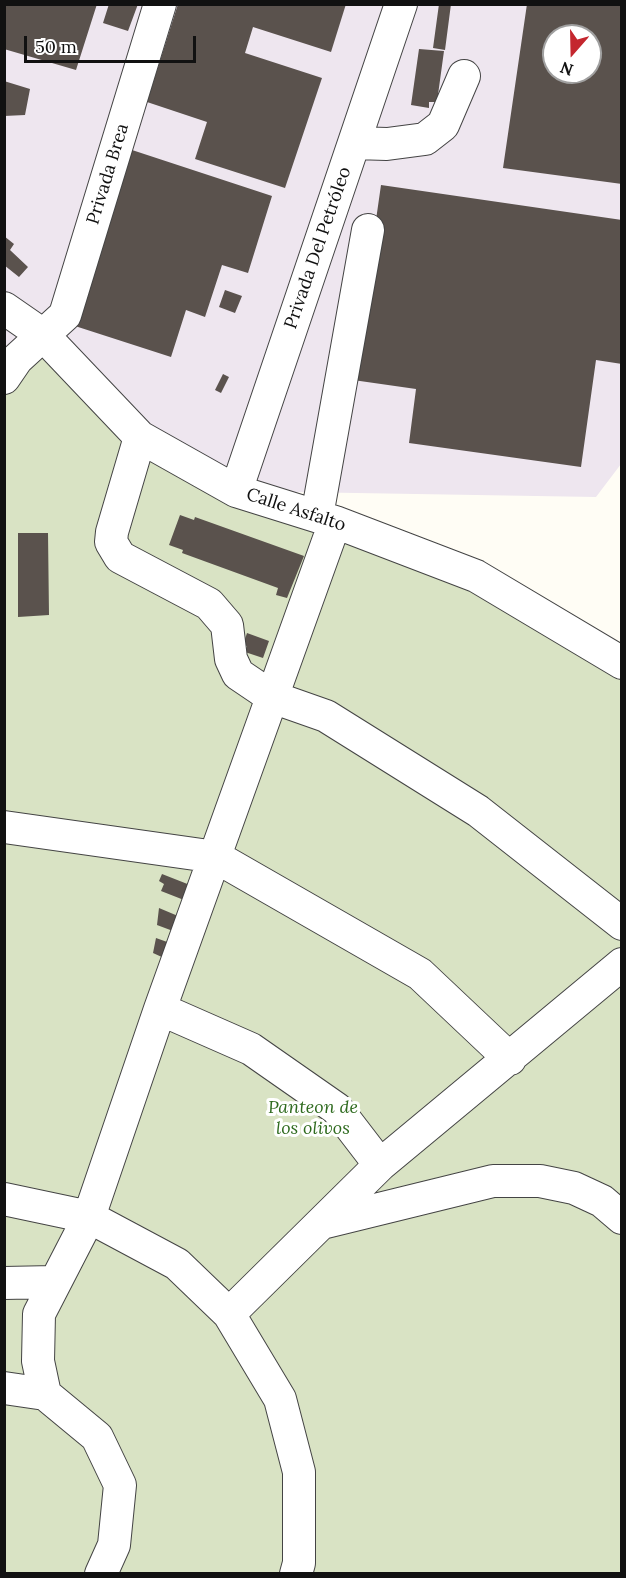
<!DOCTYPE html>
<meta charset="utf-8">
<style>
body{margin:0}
#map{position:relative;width:626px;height:1578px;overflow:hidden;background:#fffdf5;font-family:Lora,serif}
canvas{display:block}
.frame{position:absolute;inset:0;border:6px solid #111;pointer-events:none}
.north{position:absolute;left:542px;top:24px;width:60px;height:60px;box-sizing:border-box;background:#fff;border:2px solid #a0a0a0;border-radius:50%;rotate:200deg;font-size:16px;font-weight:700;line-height:24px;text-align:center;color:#111}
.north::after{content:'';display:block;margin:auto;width:21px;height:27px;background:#c4262e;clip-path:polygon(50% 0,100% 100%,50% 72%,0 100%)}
.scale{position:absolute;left:24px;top:36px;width:172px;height:27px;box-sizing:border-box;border:3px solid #111;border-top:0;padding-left:8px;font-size:18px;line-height:21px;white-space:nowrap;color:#111;-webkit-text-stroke:4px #fff;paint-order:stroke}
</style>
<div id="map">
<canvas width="626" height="1578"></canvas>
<div class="frame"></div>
<div class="north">N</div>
<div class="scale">50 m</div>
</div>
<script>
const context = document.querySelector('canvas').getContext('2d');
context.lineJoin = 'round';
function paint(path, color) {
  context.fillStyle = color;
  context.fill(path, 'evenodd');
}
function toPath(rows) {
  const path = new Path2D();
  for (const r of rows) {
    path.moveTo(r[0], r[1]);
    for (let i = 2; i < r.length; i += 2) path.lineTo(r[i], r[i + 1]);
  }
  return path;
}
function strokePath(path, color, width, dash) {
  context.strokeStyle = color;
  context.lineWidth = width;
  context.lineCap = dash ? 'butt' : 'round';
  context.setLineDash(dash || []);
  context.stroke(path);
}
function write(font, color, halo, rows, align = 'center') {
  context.font = font + ' Lora,serif';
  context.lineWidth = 6;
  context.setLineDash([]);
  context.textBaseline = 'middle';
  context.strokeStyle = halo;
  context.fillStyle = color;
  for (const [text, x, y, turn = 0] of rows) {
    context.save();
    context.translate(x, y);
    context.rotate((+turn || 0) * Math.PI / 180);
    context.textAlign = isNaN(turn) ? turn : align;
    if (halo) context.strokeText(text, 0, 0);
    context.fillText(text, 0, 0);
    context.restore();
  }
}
const industrial = toPath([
 [5,5,621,5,621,464,596,497,236,491,5,376],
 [554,36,590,36,590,72,554,72]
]);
const cemetery = toPath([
 [43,335,140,437,335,522,621,663,621,1573,5,1573,4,376]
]);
const building = toPath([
 [4,4,97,4,76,70,4,49],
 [109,4,138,4,128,31,103,23],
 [178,4,346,4,331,52,253,27,245,53,322,78,285,188,195,159,207,122,147,102],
 [439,4,451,4,445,50,433,48],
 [527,4,622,4,622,184,503,168],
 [554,36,590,36,590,72,554,72],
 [419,49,444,51,437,102,429,102,429,108,411,105],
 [4,81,30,89,25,115,4,116],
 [132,150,272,196,248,273,222,265,205,317,186,310,171,357,75,326],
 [381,185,622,220,622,364,596,360,581,467,409,443,416,389,353,380],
 [4,236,14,244,10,250,28,267,19,277,4,265],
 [225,290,242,296,235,313,219,307],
 [223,374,229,377,221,393,215,390],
 [180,515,194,520,195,517,304,556,287,598,276,595,278,588,182,553,183,550,169,545],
 [18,533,48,533,49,615,18,617],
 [247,633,269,641,263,658,245,652,247,646,243,645],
 [162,874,190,885,184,900,161,891,164,884,159,881],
 [159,908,178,916,173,931,157,925],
 [156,938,170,943,164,958,153,953]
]);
const minor = toPath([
 [354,143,387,144,425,139,443,125,464,76],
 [4,308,43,335,140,437,236,491,335,522,476,576,622,663],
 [4,378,17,359,65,315,160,4],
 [140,437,112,532,111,542,120,557,209,604,227,625,231,659,238,674,272,697,326,716,478,811,622,924],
 [236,491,401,4],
 [317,516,368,230],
 [4,827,216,857,420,974,510,1059],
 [160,1009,251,1049,337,1109,380,1165],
 [4,1199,89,1217,177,1264,229,1314,280,1399,299,1472,299,1563,296,1574],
 [322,1223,493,1181,540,1181,574,1188,602,1201,622,1218],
 [4,1283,54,1282],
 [229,1314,380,1165,622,964],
 [4,1388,45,1394,97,1437,120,1485,114,1545,101,1574],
 [45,1394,38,1361,39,1314,89,1217,160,1009,335,522]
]);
const streetNames = [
 ["Privada Brea",108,174,-73],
 ["Privada Del Petróleo",318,248,-71],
 ["Calle Asfalto",296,510,18]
];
const parkNames = [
 ["Panteon de",313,1108],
 ["los olivos",313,1129]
];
paint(industrial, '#eee6ef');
paint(cemetery, '#d9e3c4');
paint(building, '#5a524d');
strokePath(minor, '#444', 34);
strokePath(minor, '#fff', 32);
write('18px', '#111', '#fff', streetNames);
write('italic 18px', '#2f6b1f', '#fff', parkNames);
</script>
